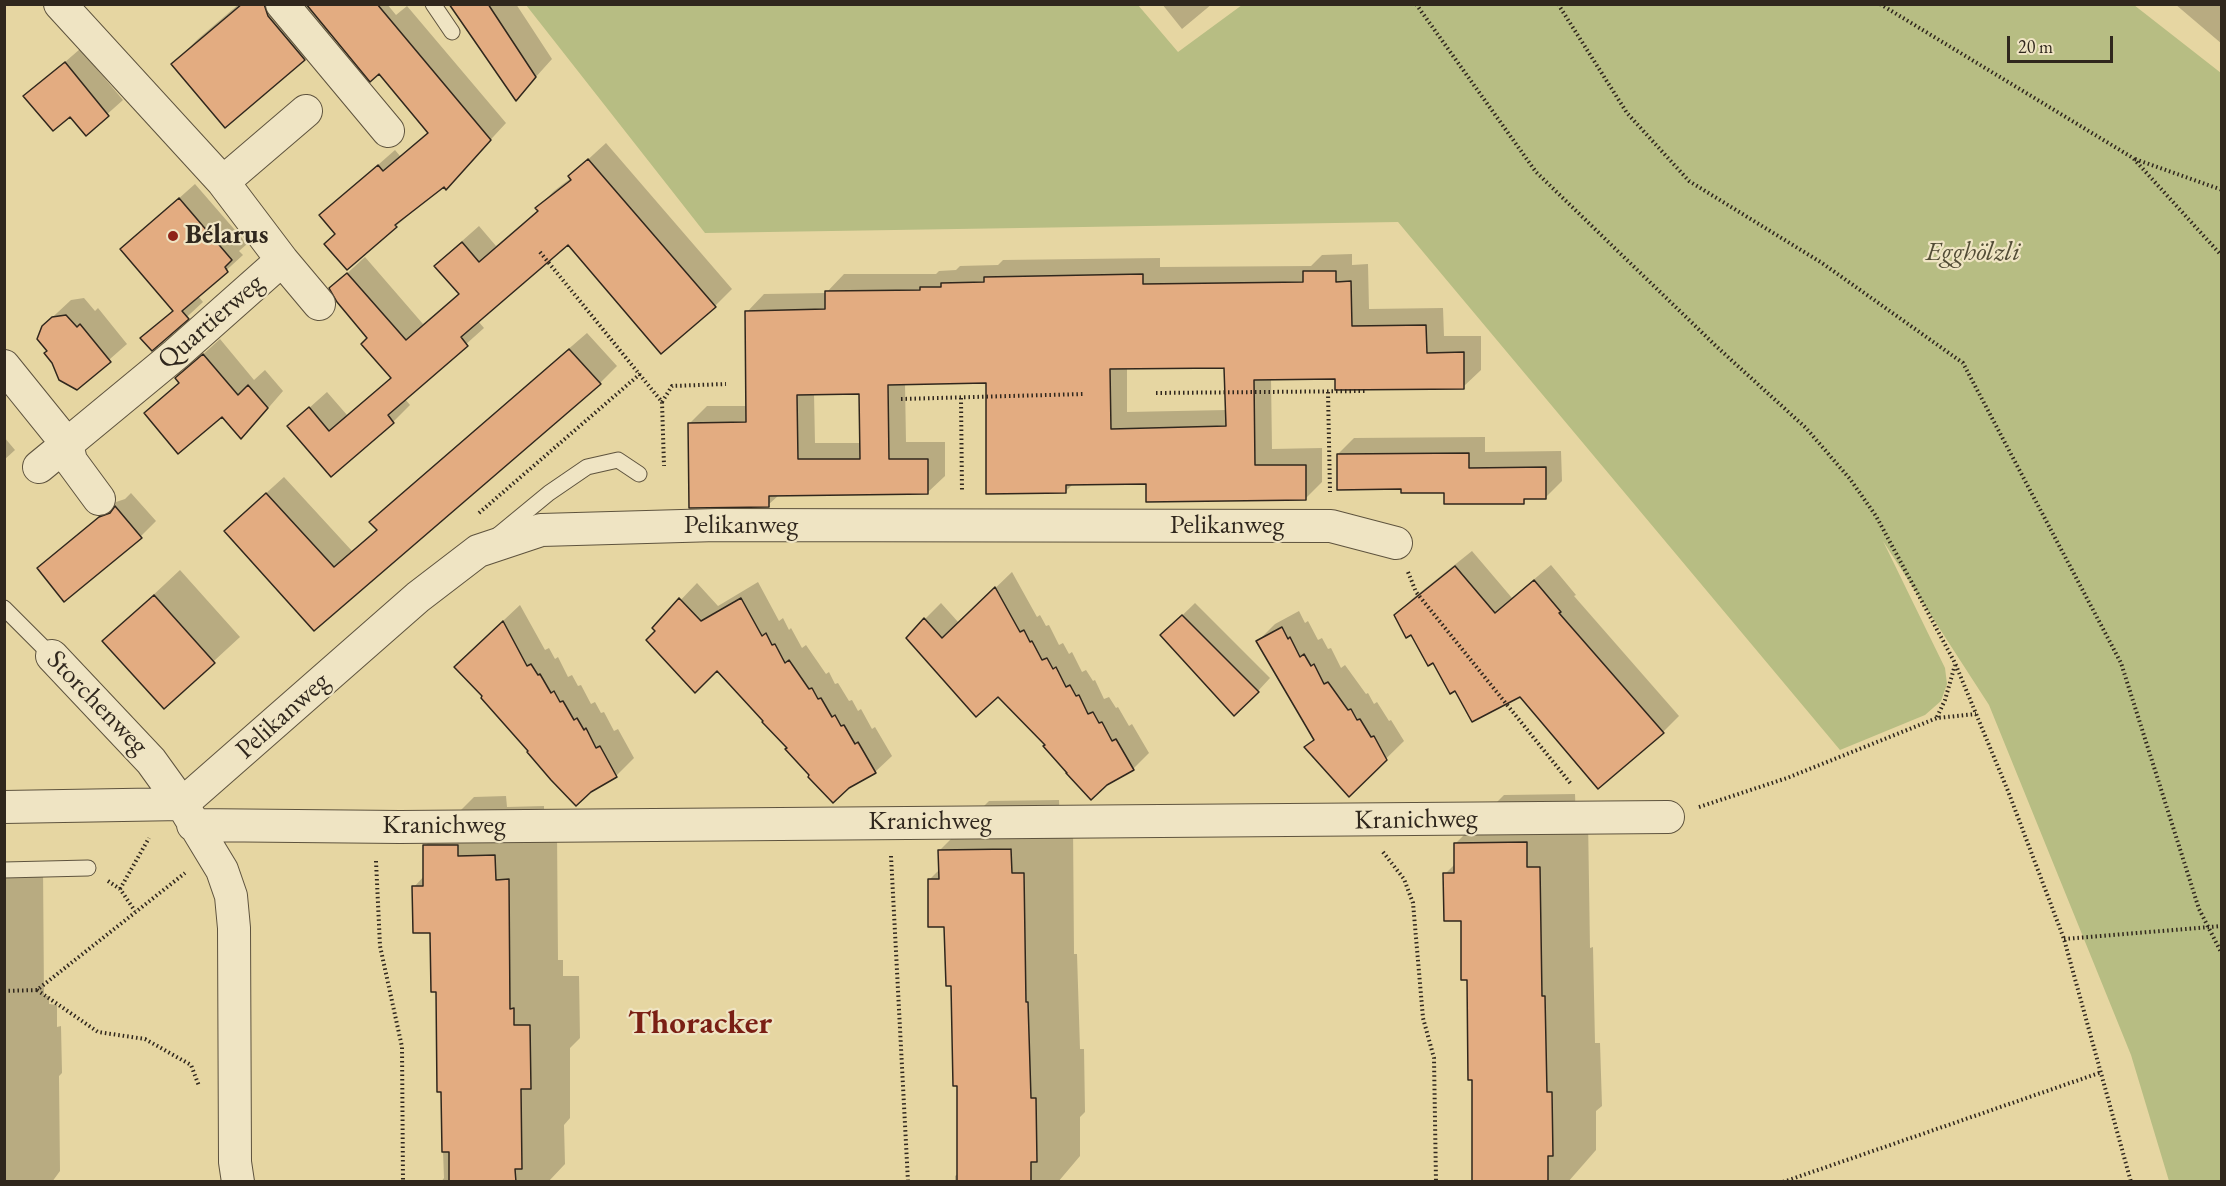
<!DOCTYPE html>
<meta charset="utf-8">
<style>
body{margin:0}
#map{position:relative;width:2226px;height:1186px;overflow:hidden;background:#e6d6a2;font-family:"EB Garamond",serif}
canvas{display:block}
.frame{position:absolute;inset:0;border:6px solid #30271d;pointer-events:none}
.scale{position:absolute;left:2007px;top:36px;width:106px;height:27px;box-sizing:border-box;border:3px solid #30271d;border-top:0;padding-left:8px;font-size:18px;line-height:21px;white-space:nowrap;color:#30271d;-webkit-text-stroke:4px #efe4c3;paint-order:stroke}
</style>
<div id="map">
<canvas width="2226" height="1186"></canvas>
<div class="frame"></div>
<div class="scale">20 m</div>
</div>
<script>
const context = document.querySelector('canvas').getContext('2d');
context.lineJoin = 'round';
function paint(path, color) {
  context.fillStyle = color;
  context.fill(path, 'evenodd');
}
function toPath(rows) {
  const path = new Path2D();
  for (const r of rows) {
    path.moveTo(r[0], r[1]);
    for (let i = 2; i < r.length; i += 2) path.lineTo(r[i], r[i + 1]);
  }
  return path;
}
function strokePath(path, color, width, dash) {
  context.strokeStyle = color;
  context.lineWidth = width;
  context.lineCap = dash ? 'butt' : 'round';
  context.setLineDash(dash || []);
  context.stroke(path);
}
function write(font, color, halo, rows, align = 'center') {
  context.font = font + ' "EB Garamond",serif';
  context.lineWidth = 4.5;
  context.setLineDash([]);
  context.textBaseline = 'middle';
  context.strokeStyle = halo;
  context.fillStyle = color;
  for (const [text, x, y, turn = 0] of rows) {
    context.save();
    context.translate(x, y);
    context.rotate((+turn || 0) * Math.PI / 180);
    context.textAlign = isNaN(turn) ? turn : align;
    if (halo) context.strokeText(text, 0, 0);
    context.fillText(text, 0, 0);
    context.restore();
  }
}
const green = toPath([
 [1242,5,2134,5,2221,73,2221,1181,2169,1181,2131,1055,1989,705,1883,541,1945,668,1947,684,1941,701,1925,715,1840,750,1398,222,705,233,526,5,1138,5,1178,52]
]);
const shadow = toPath([
 [239,4,387,4,396,15,407,6,506,123,446,188,444,185,396,226,337,233,321,215,395,150,400,156,429,131,379,72,331,32,304,59,225,126,173,64,198,39],
 [451,4,516,4,552,59,516,99],
 [1162,4,1212,4,1182,29],
 [2175,4,2222,4,2222,44],
 [80,49,123,100,86,133,71,115,26,96],
 [606,143,732,289,715,306,568,243,478,321,484,328,405,399,410,405,393,422,331,475,289,426,327,392,347,415,392,377,369,338,331,288,365,257,423,324,459,293,436,266,453,249,479,226,496,246,538,210,537,208,554,191,571,178,570,176],
 [195,184,247,244,239,251,243,255,198,296,203,302,152,349,142,338,173,310,122,249],
 [1352,254,1352,265,1368,264,1369,309,1443,308,1444,336,1481,336,1481,370,1463,387,1337,377,1271,378,1272,449,1322,448,1322,482,1305,499,1148,482,1074,483,1066,491,987,381,905,383,906,442,945,442,945,476,927,493,779,495,768,505,690,423,707,406,748,406,747,312,764,294,826,293,844,274,936,274,939,271,956,270,960,266,998,265,1003,260,1160,258,1160,267,1311,266,1322,255],
 [1127,367,1226,367,1227,410,1127,412],
 [814,393,860,393,861,443,815,443],
 [84,298,95,311,98,308,127,344,77,388,49,351,43,326,71,300],
 [587,333,617,366,600,383,314,629,243,514,284,477,352,551,378,529,371,522,388,505],
 [220,339,254,380,265,370,283,391,257,421,241,437,222,415,146,414,180,382,177,378],
 [4,437,15,450,4,460],
 [1485,437,1485,452,1561,451,1562,481,1546,497,1527,498,1523,502,1403,488,1338,454,1354,438],
 [131,493,156,521,141,536,64,600,39,569,54,554,116,502,125,499],
 [1472,551,1512,598,1551,565,1576,595,1574,596,1679,716,1663,732,1520,696,1456,689,1396,615,1412,599],
 [180,570,240,637,164,707,104,641],
 [1012,572,1037,617,1040,615,1046,626,1049,625,1059,645,1063,643,1069,654,1072,652,1082,672,1086,670,1093,681,1095,680,1104,699,1109,697,1116,708,1118,707,1129,726,1132,724,1149,753,1133,769,1047,745,998,694,976,715,925,619,941,603,959,623],
 [758,582,779,621,783,618,789,630,791,628,802,648,806,645,826,674,829,672,835,684,838,683,849,701,852,700,858,711,861,709,872,729,875,727,892,756,875,772,789,748,717,669,654,628,697,583,718,606],
 [1195,603,1270,678,1258,691,1162,635],
 [520,605,545,650,549,648,555,659,558,657,568,677,572,675,578,686,581,685,591,704,595,702,601,713,604,712,614,731,618,729,634,758,616,776,590,790,473,649],
 [1299,611,1305,623,1308,621,1318,640,1322,638,1328,649,1331,648,1341,668,1345,665,1366,694,1368,693,1374,704,1377,702,1389,721,1391,720,1404,741,1349,795,1307,747,1315,739,1258,641,1275,624],
 [1575,794,1576,818,1588,818,1590,948,1593,947,1595,1043,1600,1043,1602,1106,1596,1111,1596,1150,1568,1182,1472,1182,1473,1079,1469,978,1462,919,1445,874,1456,863,1455,844,1504,795],
 [506,796,507,807,544,806,544,831,557,831,558,960,563,960,563,976,579,976,580,1038,570,1048,570,1118,564,1125,565,1164,549,1181,441,1182,444,1178,437,991,431,931,414,887,425,875,425,846,474,797],
 [1059,800,1060,825,1073,824,1074,954,1077,954,1080,1049,1084,1049,1085,1112,1080,1117,1080,1156,1058,1182,955,1182,955,1176,959,1173,958,1085,953,984,946,925,929,880,940,869,940,850,989,801],
 [43,866,44,996,49,996,49,1004,57,1005,57,1027,61,1026,62,1073,59,1076,60,1171,52,1182,4,1182,4,867]
]);
const building = toPath([
 [242,4,264,4,268,16,305,60,225,128,171,64,242,4],
 [306,4,377,4,491,140,446,190,444,187,395,225,397,227,347,270,324,244,335,234,319,215,378,165,383,171,428,133,379,74,370,82,306,4],
 [449,4,488,4,536,77,516,101,449,4],
 [65,62,109,116,86,136,70,117,53,131,23,96,65,62],
 [588,159,716,307,661,354,568,245,461,337,468,346,388,415,394,423,331,477,287,426,309,407,329,431,391,378,361,344,367,338,337,302,329,288,347,273,406,340,459,294,434,266,462,242,479,262,538,211,535,208,571,180,568,176,588,159],
 [179,198,232,260,225,267,228,272,182,311,189,319,152,351,140,338,173,311,120,249,179,198],
 [1303,271,1336,271,1336,282,1351,281,1352,326,1426,325,1427,353,1464,352,1464,389,1335,390,1335,379,1254,380,1255,465,1306,465,1306,500,1146,502,1146,484,1066,485,1066,493,986,494,986,383,888,385,889,459,928,459,928,494,769,496,769,507,689,508,688,423,746,422,745,311,825,309,825,291,920,290,920,287,941,287,941,283,984,282,984,277,1143,274,1143,284,1303,282,1303,271],
 [1224,368,1226,426,1111,429,1110,369,1224,368],
 [859,394,860,459,798,459,797,395,859,394],
 [66,315,77,327,80,324,111,362,77,390,59,380,52,363,44,353,47,351,37,339,42,326,52,317,66,315],
 [569,349,601,384,314,631,224,531,266,493,334,567,377,530,369,522,569,349],
 [203,354,238,395,248,385,268,408,241,439,222,417,178,454,144,413,179,383,175,378,203,354],
 [1469,453,1469,468,1546,467,1546,499,1524,499,1524,504,1444,504,1444,493,1401,493,1401,489,1337,490,1337,454,1469,453],
 [115,506,142,538,64,602,37,568,99,517,110,513,115,506],
 [1455,566,1495,613,1534,580,1561,612,1559,613,1664,733,1598,789,1520,697,1472,722,1455,691,1450,694,1433,663,1428,666,1411,635,1406,638,1394,615,1455,566],
 [995,587,1020,632,1024,630,1030,642,1032,641,1042,660,1047,658,1053,669,1056,667,1066,687,1070,685,1076,696,1079,695,1088,714,1093,712,1099,723,1102,722,1112,741,1116,739,1134,770,1107,785,1091,800,1066,773,1067,773,1043,746,1045,745,998,697,976,717,906,638,924,618,942,638,995,587],
 [154,595,215,663,164,709,102,641,154,595],
 [679,598,701,621,741,598,762,636,766,633,772,645,775,644,785,663,789,660,809,689,812,688,818,699,821,698,832,717,835,715,841,726,844,725,855,744,858,742,876,773,849,788,833,803,808,777,809,775,785,749,787,748,762,722,763,721,717,671,695,693,646,640,655,631,652,628,679,598],
 [1182,615,1259,692,1234,716,1160,635,1182,615],
 [503,621,527,666,531,664,538,675,540,674,551,693,554,691,560,702,563,701,574,720,577,718,584,730,586,728,596,748,600,746,617,777,591,792,576,806,551,780,527,752,528,751,481,698,482,696,454,667,503,621],
 [1282,627,1288,639,1290,637,1300,657,1304,654,1311,666,1314,664,1324,684,1328,682,1348,710,1351,709,1357,720,1360,719,1371,737,1374,736,1387,760,1349,797,1304,747,1314,740,1256,641,1282,627],
 [1527,842,1527,867,1540,867,1542,996,1545,996,1547,1092,1552,1092,1553,1156,1548,1156,1548,1182,1472,1182,1472,1080,1468,1080,1467,980,1461,980,1461,921,1444,921,1443,873,1454,873,1454,843,1527,842],
 [423,845,458,845,458,856,495,855,496,880,509,879,510,1009,514,1008,514,1025,530,1025,531,1089,521,1089,522,1169,515,1169,516,1182,449,1182,449,1152,442,1152,441,1092,437,1092,436,992,431,992,430,933,413,933,412,886,423,886,423,845],
 [1011,849,1012,873,1024,873,1026,1002,1028,1002,1031,1098,1036,1098,1037,1162,1031,1162,1031,1182,957,1182,957,1086,953,1086,951,986,946,986,944,927,928,927,928,879,939,879,938,850,1011,849]
]);
const path = toPath([
 [1416,4,1536,172,1717,347,1806,428,1850,479,1876,516,1955,663,2008,791,2064,939,2131,1182],
 [1558,4,1627,113,1689,181,1822,263,1963,363,2121,663,2199,909,2222,954],
 [1880,4,2133,158,2222,256],
 [2135,159,2222,190],
 [540,252,662,402,664,466],
 [1328,392,1330,492],
 [1156,393,1367,391],
 [961,398,962,492],
 [901,399,1083,394],
 [662,402,672,386,726,384],
 [479,513,640,374],
 [1408,572,1416,592,1571,784],
 [1937,717,1945,700,1955,665],
 [1699,807,1787,778,1937,718,1976,714],
 [1383,852,1404,879,1413,903,1423,1018,1434,1058,1436,1182],
 [891,856,908,1182],
 [376,861,380,946,402,1047,403,1182],
 [108,881,120,889,135,911],
 [120,889,149,838],
 [2064,939,2222,926],
 [37,990,98,1032,145,1039,191,1065,199,1086],
 [4,991,37,990,185,873],
 [1783,1182,2102,1072]
]);
const service = toPath([
 [433,4,452,32],
 [498,535,549,493,587,467,618,460,639,474],
 [4,608,52,656],
 [4,870,88,868]
]);
const minor = toPath([
 [282,4,388,131],
 [223,182,306,111],
 [282,260,319,304],
 [4,366,67,444,176,354,282,260,223,182,60,4],
 [39,467,67,444,71,461,99,499],
 [52,656,151,761,182,804,418,597,478,551,541,530,717,525,1331,526,1396,543],
 [4,807,182,804,222,870,231,896,234,928,235,1162,238,1182],
 [193,825,400,827,1668,817]
]);
const markers = [
 [173,236,6,"#8f2418"]
];
const poiNames = [
 ["Bélarus",185,236]
];
const parkNames = [
 ["Egghölzli",1973,253]
];
const streetNames = [
 ["Quartierweg",211,322,-41],
 ["Pelikanweg",741,526],
 ["Pelikanweg",1227,526],
 ["Storchenweg",97,703,46],
 ["Pelikanweg",283,716,-42],
 ["Kranichweg",1416,820,-1],
 ["Kranichweg",930,822],
 ["Kranichweg",444,826]
];
const districtNames = [
 ["Thoracker",700,1024]
];
paint(green, '#b7bd83');
paint(shadow, '#0003');
paint(building, '#e3ac81');
strokePath(building, '#30271d', 1.5);
strokePath(service, '#5e533e', 17);
strokePath(minor, '#5e533e', 34);
strokePath(path, '#30271d', 4, [1.5, 3]);
strokePath(service, '#efe4c3', 15);
strokePath(minor, '#efe4c3', 32);
for (const [x, y, r, color] of markers) {
  const dot = new Path2D();
  dot.arc(x, y, r, 0, 2 * Math.PI);
  context.fillStyle = color;
  context.fill(dot);
  strokePath(dot, '#efe4c3', 2);
}
write('bold 27px', '#30271d', '#efe4c3', poiNames, 'left');
write('italic 27px', '#524c36', '#efe4c3', parkNames);
write('27px', '#30271d', '#efe4c3', streetNames);
write('bold 33px', '#7a1f14', '#efe4c3', districtNames);
</script>
